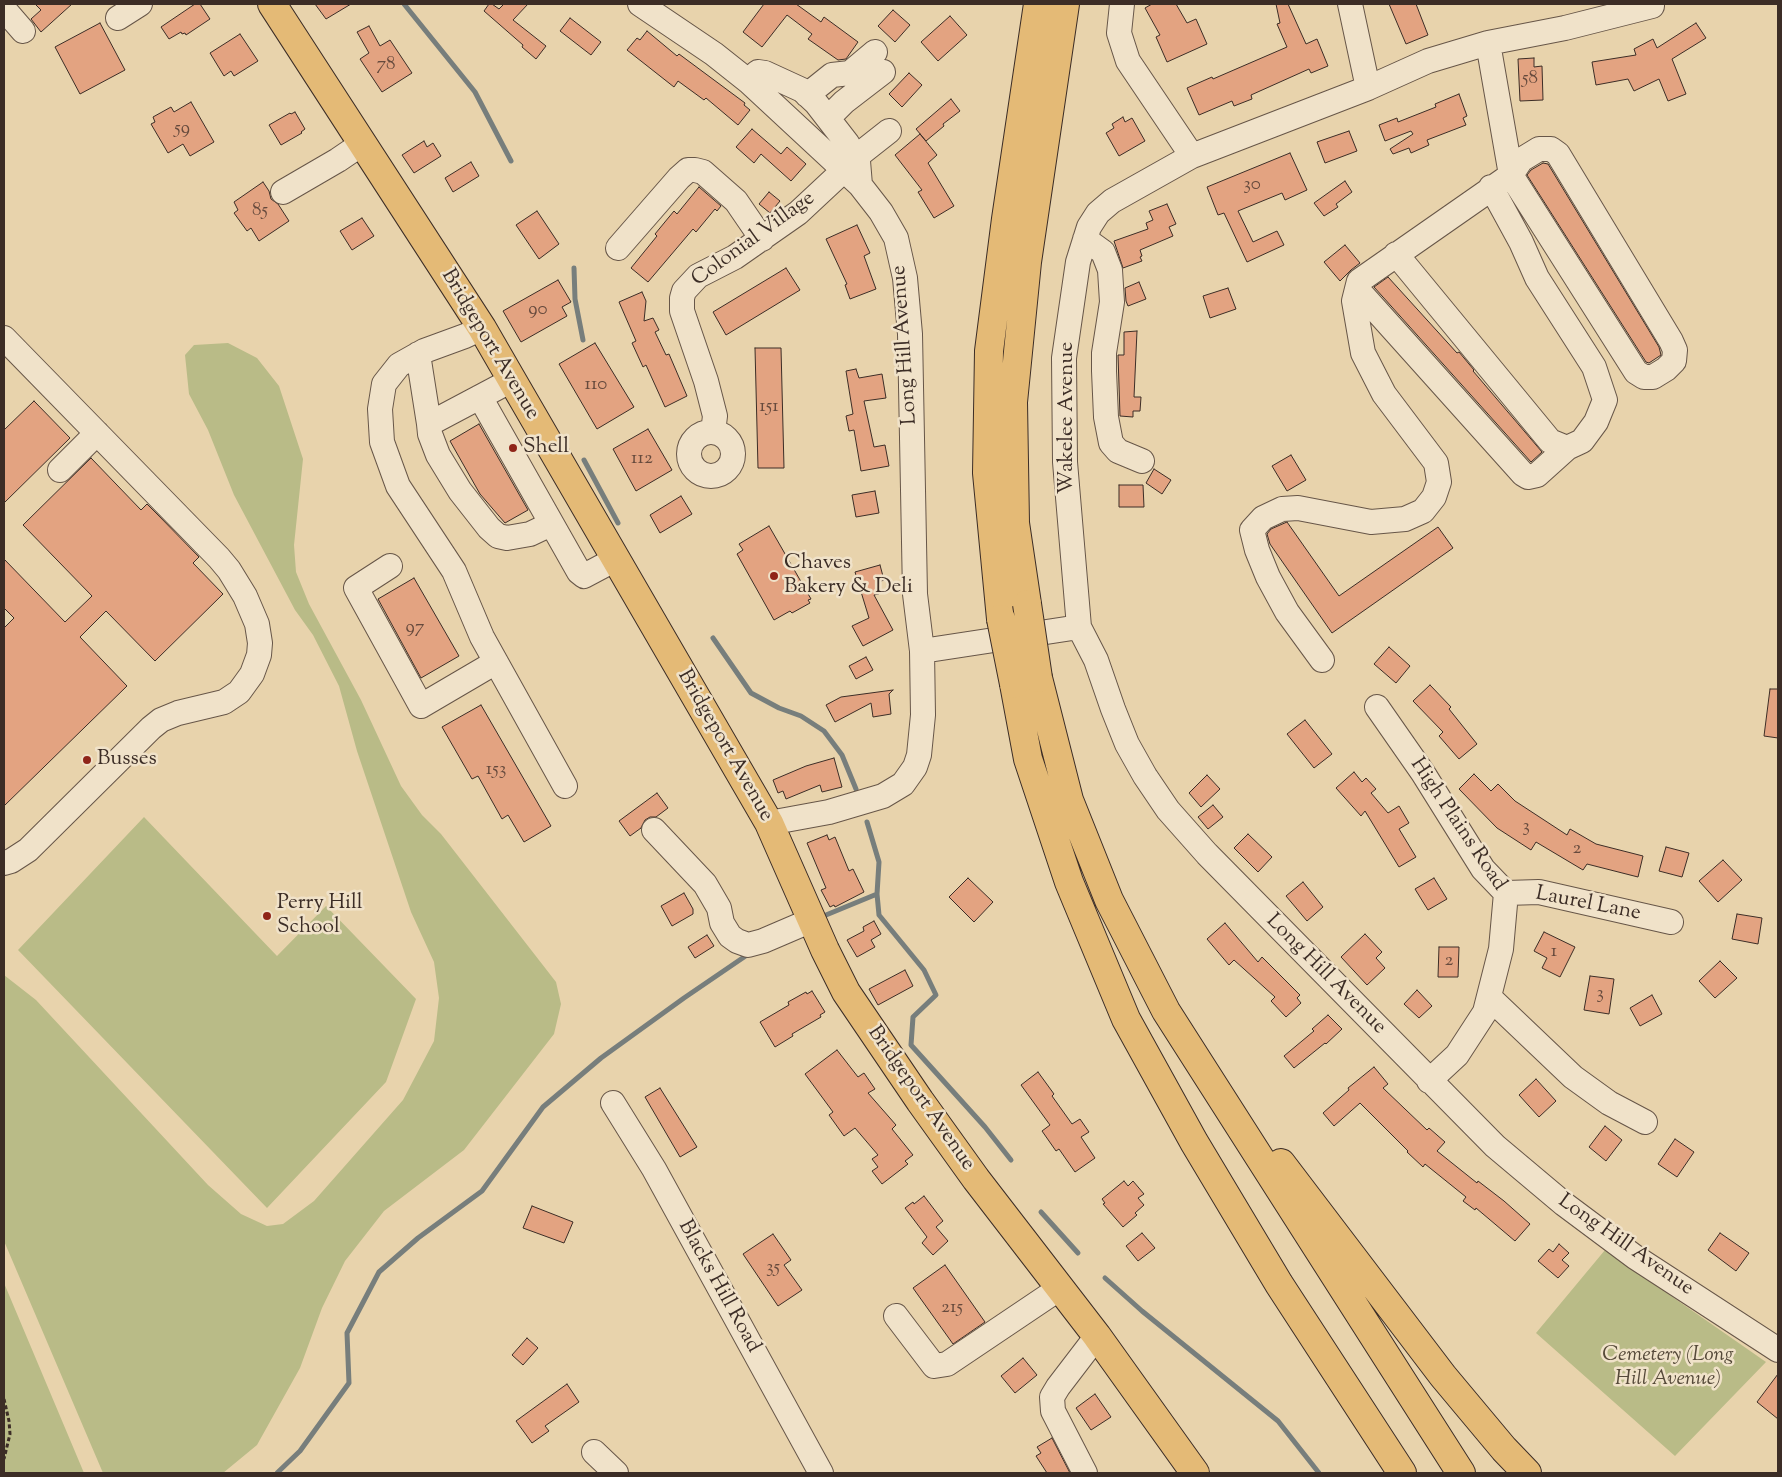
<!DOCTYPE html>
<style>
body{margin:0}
#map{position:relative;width:1782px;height:1477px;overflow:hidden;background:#e8d3ac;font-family:"Sorts Mill Goudy",serif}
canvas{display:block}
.frame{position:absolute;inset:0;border:5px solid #3c2d26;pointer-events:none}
</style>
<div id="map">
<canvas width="1782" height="1477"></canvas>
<div class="frame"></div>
</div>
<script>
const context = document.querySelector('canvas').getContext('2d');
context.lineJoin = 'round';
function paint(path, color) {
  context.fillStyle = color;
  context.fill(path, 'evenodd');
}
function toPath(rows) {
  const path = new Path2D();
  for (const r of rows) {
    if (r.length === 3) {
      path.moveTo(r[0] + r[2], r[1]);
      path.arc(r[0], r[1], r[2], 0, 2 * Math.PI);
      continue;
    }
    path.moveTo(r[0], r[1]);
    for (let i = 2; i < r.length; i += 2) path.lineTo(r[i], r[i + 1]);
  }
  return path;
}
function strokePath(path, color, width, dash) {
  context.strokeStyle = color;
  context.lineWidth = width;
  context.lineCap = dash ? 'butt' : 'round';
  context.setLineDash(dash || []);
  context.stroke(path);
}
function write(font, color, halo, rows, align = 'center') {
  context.font = font + ' "Sorts Mill Goudy",serif';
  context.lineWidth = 5;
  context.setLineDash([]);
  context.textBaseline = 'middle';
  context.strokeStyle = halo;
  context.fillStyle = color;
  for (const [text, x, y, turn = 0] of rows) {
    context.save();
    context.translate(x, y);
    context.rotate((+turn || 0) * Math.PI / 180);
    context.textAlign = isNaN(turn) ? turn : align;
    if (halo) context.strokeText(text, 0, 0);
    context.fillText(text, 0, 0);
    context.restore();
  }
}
const green = toPath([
 [228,343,257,358,279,386,303,459,294,545,296,572,309,604,361,700,401,786,422,815,441,834,556,982,561,1004,554,1034,464,1150,384,1211,345,1261,322,1308,300,1368,257,1445,223,1473,103,1473,4,1241,4,975,36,1000,208,1185,241,1214,267,1226,283,1224,314,1201,403,1100,434,1041,439,998,434,962,411,912,357,751,339,686,313,635,295,610,234,495,208,430,189,394,185,355,194,345],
 [144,817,277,956,326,906,416,999,386,1082,267,1208,18,950],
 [1605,1250,1766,1362,1675,1456,1536,1333],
 [4,1283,84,1473,4,1473]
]);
const stream = toPath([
 [404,4,475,92,511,161],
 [574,268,575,299,583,340],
 [584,460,618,523],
 [713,638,751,693,779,708,801,716,824,731,842,755,856,789],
 [867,822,879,862,877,894,879,915,924,970,936,995,913,1017,911,1045,985,1127,1011,1160],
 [826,915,877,894],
 [1041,1212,1078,1253],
 [1105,1278,1142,1311,1278,1421,1319,1473],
 [277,1473,300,1451,349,1383,347,1333,379,1272,418,1238,482,1191,543,1107,601,1058,684,998,747,955,752,954]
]);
const building = toPath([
 [35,4,72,4,41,32,31,19,41,10,35,4],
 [195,4,200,4,210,19,186,35,185,33,182,34,181,32,169,39,161,27,195,4],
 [315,4,351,4,326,19,315,4],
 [489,4,492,4,499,9,504,4,528,4,513,20,546,46,536,59,522,47,523,45,484,11,489,4],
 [764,4,796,4,821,22,824,17,858,42,846,59,838,60,808,39,812,34,787,15,762,47,743,32,764,4],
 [1152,4,1176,4,1187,23,1196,19,1207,44,1167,62,1156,37,1160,35,1145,8,1152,4],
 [1276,4,1288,4,1306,44,1317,39,1328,66,1311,73,1309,69,1251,95,1252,99,1234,106,1232,101,1199,115,1187,88,1212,77,1213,79,1287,47,1277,24,1280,23,1276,4],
 [1389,4,1416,4,1428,35,1406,44,1389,4],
 [893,10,910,25,895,42,878,26,893,10],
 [950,16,967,35,938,61,921,42,950,16],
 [570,18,601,42,591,55,560,31,570,18],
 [100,23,125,70,80,94,55,47,100,23],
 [1696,23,1706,38,1672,59,1686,94,1668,101,1659,79,1634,91,1628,79,1596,85,1592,62,1636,55,1634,49,1653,39,1657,48,1696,23],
 [369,26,380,46,390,40,412,73,382,92,360,59,369,53,357,32,369,26],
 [647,31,677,56,679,54,745,103,744,105,750,110,738,125,706,98,704,100,678,81,674,87,627,50,637,38,640,40,647,31],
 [240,34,258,61,234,76,231,71,224,76,210,53,240,34],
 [1534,58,1534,67,1542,66,1543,100,1520,101,1518,59,1534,58],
 [909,73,922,85,902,107,889,94,909,73],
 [1459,94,1467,116,1463,118,1466,125,1427,140,1429,145,1411,153,1409,148,1393,154,1390,149,1413,134,1411,131,1385,141,1379,125,1397,118,1398,122,1436,107,1435,104,1459,94],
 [951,99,960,111,943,124,944,126,926,141,916,129,951,99],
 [191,102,214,142,190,156,183,144,168,153,151,124,155,122,153,117,171,107,174,112,191,102],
 [295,112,305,129,301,132,302,133,281,145,269,125,290,113,291,114,295,112],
 [1123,117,1125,122,1132,118,1145,141,1119,156,1106,133,1114,128,1112,124,1123,117],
 [752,129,781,154,787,147,806,164,791,181,761,154,754,163,736,147,752,129],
 [1349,131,1357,151,1325,163,1317,142,1349,131],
 [920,134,937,155,928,163,954,206,934,218,918,192,922,190,895,155,920,134],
 [424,141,427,147,433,143,441,156,414,173,402,155,424,141],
 [1290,153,1307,190,1285,200,1282,193,1238,211,1253,242,1277,231,1284,245,1247,262,1224,213,1218,215,1207,187,1290,153],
 [471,162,479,176,453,192,445,178,471,162],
 [1543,163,1548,164,1659,347,1661,355,1649,363,1646,362,1527,175,1531,170,1543,163],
 [1345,181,1352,192,1336,204,1338,207,1324,216,1314,203,1345,181],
 [263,182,269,191,271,199,278,204,289,221,259,241,251,228,247,231,234,213,238,210,234,202,263,182],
 [699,187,721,206,717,211,715,209,696,232,693,229,648,282,631,268,657,236,655,234,674,211,677,214,699,187],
 [769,192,780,201,770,213,759,204,769,192],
 [1167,204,1176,224,1169,227,1173,236,1140,250,1142,256,1140,257,1142,261,1123,268,1114,241,1148,229,1146,223,1153,220,1149,211,1167,204],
 [537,211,559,244,539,259,516,225,537,211],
 [362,218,374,236,352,250,340,231,362,218],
 [857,225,870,253,864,256,876,289,850,299,845,285,847,284,826,239,857,225],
 [1345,245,1360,263,1351,270,1340,281,1324,262,1345,245],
 [786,268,800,290,726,335,713,312,786,268],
 [1388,277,1457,353,1459,352,1474,370,1473,371,1542,452,1531,462,1374,287,1388,277],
 [558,280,571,302,562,307,567,316,521,342,503,311,558,280],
 [1139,282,1146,299,1128,306,1126,301,1125,288,1139,282],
 [1228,288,1236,309,1210,318,1203,296,1228,288],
 [642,292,646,301,644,321,653,318,659,330,655,332,666,355,669,354,687,396,665,407,646,365,643,367,632,343,636,341,619,302,642,292],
 [1137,331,1134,397,1141,397,1140,411,1133,411,1133,417,1120,416,1118,355,1124,355,1124,332,1137,331],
 [595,343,634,407,597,429,559,364,595,343],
 [755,348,781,348,784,468,758,468,755,348],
 [856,369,859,378,882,374,886,398,864,401,874,447,885,445,889,466,861,471,854,430,849,431,846,416,853,414,846,371,856,369],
 [34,401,70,438,4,503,4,430,34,401],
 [479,424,528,510,505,523,480,494,450,441,479,424],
 [648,429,672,470,636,491,613,449,648,429],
 [1291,455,1306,480,1287,491,1272,466,1291,455],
 [91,458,141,510,147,504,157,514,199,557,193,563,223,594,155,661,106,611,80,637,127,686,4,806,4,628,14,618,4,608,4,559,65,622,92,596,23,525,91,458],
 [1154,469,1171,480,1162,494,1146,483,1154,469],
 [1119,485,1143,485,1144,507,1119,507,1119,485],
 [875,491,879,513,856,517,852,495,875,491],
 [681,496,692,514,660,533,650,515,681,496],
 [1287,522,1339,596,1438,527,1453,548,1332,633,1270,544,1267,534,1271,529,1287,522],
 [769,526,811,599,808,600,810,603,792,613,790,611,774,620,737,554,743,550,739,544,769,526],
 [880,565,884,580,876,583,879,594,874,595,893,630,863,646,852,626,869,618,855,572,880,565],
 [414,578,459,656,421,678,378,599,414,578],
 [1389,647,1410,666,1396,683,1374,664,1389,647],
 [866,657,873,670,856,679,849,666,866,657],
 [1430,685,1451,707,1449,709,1477,744,1459,759,1439,736,1443,732,1413,701,1430,685],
 [1770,689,1778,689,1778,738,1764,736,1770,689],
 [893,690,889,694,891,714,873,717,871,703,835,722,826,705,841,697,893,690],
 [481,705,551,826,524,842,508,815,502,819,478,776,472,779,442,727,481,705],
 [1305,720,1332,754,1314,768,1287,734,1305,720],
 [834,758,842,787,822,792,820,785,786,799,783,791,778,793,773,780,806,766,834,758],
 [1354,772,1362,782,1366,778,1376,789,1371,793,1388,813,1399,806,1409,823,1399,829,1416,857,1399,867,1365,811,1361,816,1336,788,1354,772],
 [1474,774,1491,791,1498,784,1515,801,1567,835,1570,829,1596,844,1643,856,1638,877,1587,864,1583,870,1536,842,1531,850,1497,828,1459,789,1474,774],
 [1207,775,1220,789,1201,807,1189,793,1207,775],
 [657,793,668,808,656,817,650,817,645,820,641,828,630,836,619,821,657,793],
 [1213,805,1223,817,1208,829,1198,817,1213,805],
 [1248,834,1272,857,1258,872,1234,848,1248,834],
 [827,835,829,840,835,837,849,871,853,869,864,892,835,907,834,905,830,907,821,890,826,888,807,843,827,835],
 [1666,847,1689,853,1682,877,1659,871,1666,847],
 [1723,860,1742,880,1718,902,1699,881,1723,860],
 [968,878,993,902,974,922,949,897,968,878],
 [1434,878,1447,899,1428,910,1415,889,1434,878],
 [1303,882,1323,907,1307,921,1286,896,1303,882],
 [684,893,693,909,693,914,672,926,661,906,684,893],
 [1737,914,1762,918,1758,944,1732,939,1737,914],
 [874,921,881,934,871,940,875,947,857,957,847,940,864,931,863,927,874,921],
 [1225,923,1258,962,1262,957,1300,995,1297,998,1301,1003,1286,1017,1271,1001,1275,997,1234,960,1229,965,1207,939,1225,923],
 [1544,932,1575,947,1560,977,1542,968,1547,958,1534,951,1544,932],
 [1365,934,1382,952,1376,958,1385,968,1367,985,1341,957,1365,934],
 [707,935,714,946,695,958,688,947,707,935],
 [1439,947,1459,947,1458,977,1438,977,1439,947],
 [1720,961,1737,978,1715,998,1699,981,1720,961],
 [905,970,913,986,878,1005,869,989,905,970],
 [1590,976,1614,979,1609,1014,1584,1010,1590,976],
 [1417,990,1432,1006,1419,1018,1404,1004,1417,990],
 [812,991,825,1012,820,1015,821,1017,792,1034,793,1036,775,1047,760,1022,789,1005,788,1002,806,992,807,994,812,991],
 [1652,995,1662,1014,1640,1026,1630,1008,1652,995],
 [1328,1015,1342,1029,1326,1044,1325,1043,1294,1068,1284,1056,1314,1031,1312,1029,1328,1015],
 [837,1050,858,1077,864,1073,875,1089,868,1093,896,1125,892,1129,913,1155,905,1161,908,1164,882,1184,872,1171,878,1167,872,1159,878,1155,855,1128,844,1136,829,1115,833,1112,805,1074,837,1050],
 [1374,1067,1388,1084,1383,1088,1427,1130,1429,1128,1445,1142,1437,1151,1477,1183,1478,1181,1504,1201,1530,1224,1515,1241,1476,1208,1475,1210,1463,1201,1466,1197,1425,1164,1423,1167,1407,1152,1408,1151,1360,1103,1334,1126,1323,1113,1349,1090,1348,1088,1374,1067],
 [1038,1072,1054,1094,1052,1096,1072,1124,1080,1119,1089,1132,1081,1137,1095,1158,1075,1172,1059,1149,1056,1151,1042,1131,1050,1125,1021,1085,1038,1072],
 [1536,1079,1556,1101,1539,1117,1519,1095,1536,1079],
 [660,1088,697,1147,680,1157,645,1097,660,1088],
 [1605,1126,1622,1140,1606,1161,1589,1147,1605,1126],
 [1675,1139,1694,1152,1677,1177,1658,1164,1675,1139],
 [1124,1181,1128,1186,1133,1181,1144,1194,1138,1198,1144,1205,1135,1213,1137,1215,1123,1227,1103,1204,1105,1203,1102,1199,1124,1181],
 [924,1196,943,1221,936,1227,948,1241,933,1255,922,1243,927,1237,905,1208,913,1202,914,1204,924,1196],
 [532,1206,573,1222,564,1243,523,1228,532,1206],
 [1142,1233,1155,1248,1138,1261,1126,1246,1142,1233],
 [1720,1233,1749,1253,1736,1271,1708,1250,1720,1233],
 [773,1234,791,1260,784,1265,802,1290,778,1306,743,1254,773,1234],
 [1559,1244,1569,1253,1562,1260,1569,1266,1558,1278,1538,1261,1549,1249,1553,1252,1559,1244],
 [945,1265,985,1322,953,1344,913,1288,945,1265],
 [527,1338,538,1348,523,1365,512,1355,527,1338],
 [1023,1358,1037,1375,1015,1393,1001,1376,1023,1358],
 [1778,1374,1778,1419,1757,1402,1778,1374],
 [567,1384,579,1402,545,1426,549,1431,532,1443,516,1421,567,1384],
 [1095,1394,1111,1417,1091,1430,1076,1408,1095,1394],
 [1052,1438,1070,1473,1047,1473,1036,1456,1041,1453,1037,1447,1052,1438]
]);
const path = toPath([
 [4,1399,9,1421,10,1434,4,1459]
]);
const minor = toPath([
 [640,4,714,54,748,81,860,185,881,212,896,238,905,278,910,334,915,594,922,651,923,715,919,755,915,767,903,784,883,796,829,812,769,823],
 [1122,4,1119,33,1128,61,1192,156],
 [1350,4,1368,88],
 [1652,6,1565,28,1488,43,1428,61,1368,88,1192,156,1112,201,1098,213,1089,227,1078,262,1064,358,1065,462,1079,627,1096,660,1113,709,1127,744,1145,776,1168,810,1207,854,1495,1146,1564,1204,1635,1257,1778,1350],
 [4,9,23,31],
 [118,18,140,4],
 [748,81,758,72,765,73,802,90,816,103,847,143,858,161,860,185],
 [807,95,832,75,850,73,875,52],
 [828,118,844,102,883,72],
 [856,157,889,131],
 [283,192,338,160,363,143],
 [1085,239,1103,252,1110,270,1112,302,1104,353,1104,371,1106,417,1111,443,1118,451,1142,461],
 [618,248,679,178,688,170,695,170,703,172,736,201,762,239],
 [1396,254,1550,441,1567,448,1582,441,1596,422,1605,400,1594,367,1537,278,1521,242,1491,187],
 [1357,289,1523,474,1528,477,1537,475,1567,448],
 [482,328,465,336,424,351,399,365,384,384,380,409,382,442,398,486,454,571,482,637,565,786],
 [4,338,219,558,229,570,245,596,257,624,260,643,259,655,252,674,239,692,224,702,178,713,161,720,151,728,28,850,11,861,4,863],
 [418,354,429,424,512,380],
 [480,397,579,572,584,576,616,559],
 [429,424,430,434,438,455,460,491,489,528,498,536,507,538,530,534,551,524],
 [711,454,22],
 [713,432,715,416,706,381,682,311,682,298,684,291,698,276,735,257,798,213,843,171],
 [60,470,97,433],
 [390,566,356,588,421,706,496,662],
 [922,651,1079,627],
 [1322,660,1287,612,1268,577,1257,550,1252,530,1263,518,1282,509,1298,508,1371,522,1405,519,1423,511,1434,497,1439,482,1436,463,1384,394,1363,353,1354,301,1359,281,1511,175,1521,160,1539,149,1551,149,1558,154,1671,341,1675,350,1674,361,1666,369,1653,377,1644,377,1636,372,1511,175,1488,43],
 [1377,707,1423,773,1483,869,1506,893,1501,949,1485,1012,1457,1055,1429,1081],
 [654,830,705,884,719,908,722,923,730,936,737,941,748,945,763,941,812,920],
 [1506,893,1539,892,1671,922],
 [1489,997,1573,1077,1609,1103,1645,1122],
 [613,1103,654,1169,821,1473],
 [896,1316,934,1366,947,1364,1060,1288],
 [594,1452,616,1473],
 [1085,1473,1053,1411,1052,1397,1058,1387,1097,1336]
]);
const major = toPath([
 [272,4,482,328,512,380,769,823,825,950,846,992,920,1101,976,1179,1097,1336,1195,1473]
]);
const highway = toPath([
 [1027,604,1015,523,1013,402,1027,262,1065,4],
 [1001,619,987,473,989,351,1006,219,1038,4],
 [1038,678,1069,800,1109,900,1166,1011,1461,1473],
 [1014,684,1028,759,1069,882,1126,1019,1194,1142,1279,1284,1402,1473],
 [1281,1163,1443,1376,1504,1449,1527,1473]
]);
const highwayBridge = toPath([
 [1027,604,1038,678],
 [1001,619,1014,684]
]);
const markers = [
 [513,448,5,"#8f2418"],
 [774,576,5,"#8f2418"],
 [87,760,5,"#8f2418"],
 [267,916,5,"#8f2418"]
];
const numberNames = [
 ["78",386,66],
 ["58",1530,80],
 ["59",182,130],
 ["30",1252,186],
 ["85",260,212],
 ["90",538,311],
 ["110",596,386],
 ["151",769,408],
 ["112",642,460],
 ["97",415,629],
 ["153",496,771],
 ["3",1526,828],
 ["2",1577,850],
 ["1",1554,953],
 ["2",1449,962],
 ["3",1600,995],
 ["35",773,1269],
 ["215",952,1309]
];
const streetNames = [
 ["Colonial Village",754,240,-36],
 ["Bridgeport Avenue",489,345,59],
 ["Long Hill Avenue",906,345,-94],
 ["Wakelee Avenue",1068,418,-90],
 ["Bridgeport Avenue",724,746,60],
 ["High Plains Road",1457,825,56],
 ["Laurel Lane",1588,905,11],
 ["Long Hill Avenue",1325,975,45],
 ["Bridgeport Avenue",920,1099,55],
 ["Long Hill Avenue",1625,1246,35],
 ["Blacks Hill Road",718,1287,61]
];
const poiNames = [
 ["Shell",523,448],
 ["Chaves",784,564],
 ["Bakery & Deli",784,588],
 ["Busses",97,760],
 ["Perry Hill",277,904],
 ["School",277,928]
];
const parkNames = [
 ["Cemetery (Long",1668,1356],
 ["Hill Avenue)",1668,1380]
];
paint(green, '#b9bb87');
strokePath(stream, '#777e7c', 5);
paint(building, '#e3a381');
strokePath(building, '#3c2d26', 1);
strokePath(minor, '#675648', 26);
strokePath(major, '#3c2d26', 30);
strokePath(highway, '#3c2d26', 30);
strokePath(path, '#3c2d26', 3, [4, 2.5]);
strokePath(minor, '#f0e2c9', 24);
strokePath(major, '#e4ba76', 28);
strokePath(highway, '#e4ba76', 28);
strokePath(highwayBridge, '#3c2d26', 30, []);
strokePath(highwayBridge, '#e4ba76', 28);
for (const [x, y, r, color] of markers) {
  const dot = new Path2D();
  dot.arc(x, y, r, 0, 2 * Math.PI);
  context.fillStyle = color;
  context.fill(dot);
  strokePath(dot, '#f0e2c9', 2);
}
write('19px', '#664a3d', null, numberNames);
write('21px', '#3c2d26', '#f0e2c9', streetNames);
write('21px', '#3c2d26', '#f0e2c9', poiNames, 'left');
write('italic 21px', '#554939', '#f0e2c9', parkNames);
</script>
